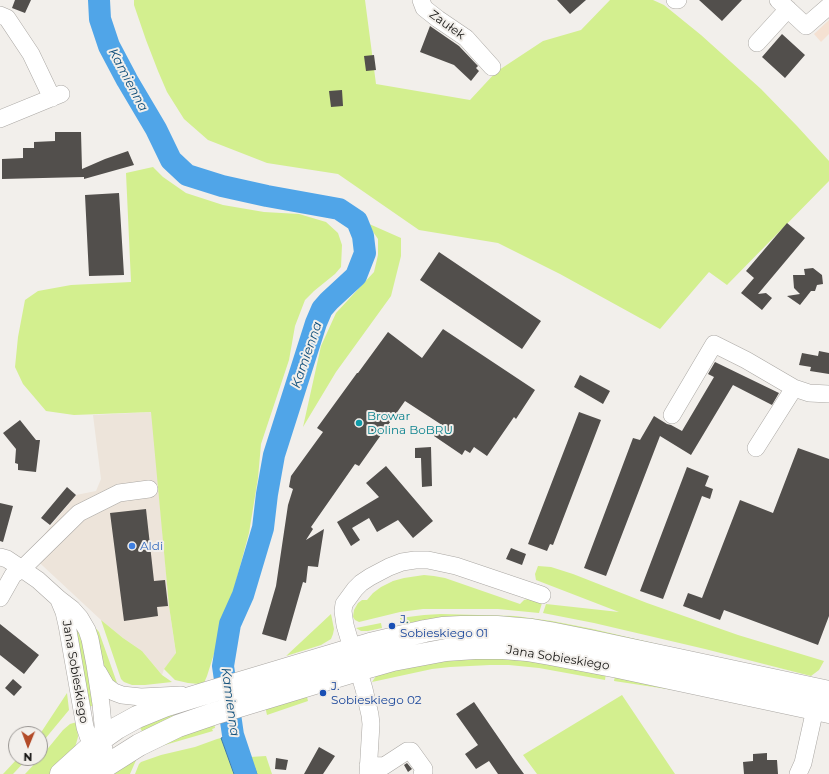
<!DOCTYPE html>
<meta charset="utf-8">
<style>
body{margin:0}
#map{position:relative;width:829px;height:774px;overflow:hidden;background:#f2efeb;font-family:Montserrat,sans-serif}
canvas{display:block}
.north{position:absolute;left:8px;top:726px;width:40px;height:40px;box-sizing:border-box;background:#f2efeb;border:1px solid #9a9794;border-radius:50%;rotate:181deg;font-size:11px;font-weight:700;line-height:16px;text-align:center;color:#151412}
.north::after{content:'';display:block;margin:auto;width:14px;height:18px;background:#b34b28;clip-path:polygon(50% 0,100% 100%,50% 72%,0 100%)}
</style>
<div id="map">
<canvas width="829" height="774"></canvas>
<div class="north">N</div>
</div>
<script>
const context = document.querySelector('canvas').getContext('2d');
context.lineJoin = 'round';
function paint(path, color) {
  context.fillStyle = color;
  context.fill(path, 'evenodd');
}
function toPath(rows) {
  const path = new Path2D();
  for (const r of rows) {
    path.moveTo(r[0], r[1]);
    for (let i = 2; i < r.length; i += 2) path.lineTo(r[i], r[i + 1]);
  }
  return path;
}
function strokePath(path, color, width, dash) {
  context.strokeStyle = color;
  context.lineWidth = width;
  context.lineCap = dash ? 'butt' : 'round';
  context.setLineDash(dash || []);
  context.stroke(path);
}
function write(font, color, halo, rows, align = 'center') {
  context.font = font + ' Montserrat,sans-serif';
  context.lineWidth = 4;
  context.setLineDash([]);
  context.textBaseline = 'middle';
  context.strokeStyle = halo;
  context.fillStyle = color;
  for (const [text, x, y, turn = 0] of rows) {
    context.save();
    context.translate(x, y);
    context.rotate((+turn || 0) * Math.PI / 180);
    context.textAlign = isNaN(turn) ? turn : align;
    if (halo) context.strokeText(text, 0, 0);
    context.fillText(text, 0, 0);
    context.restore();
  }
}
const built = toPath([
 [152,412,169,606,176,654,164,669,162,675,142,651,123,638,101,620,29,553,76,495,96,491,101,479,93,415]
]);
const industrial = toPath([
 [829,20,829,34,821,42,814,34]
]);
const green = toPath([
 [134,0,365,0,376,84,470,100,496,72,543,41,581,30,610,0,653,0,664,5,701,35,761,89,797,126,829,161,829,181,727,285,709,272,660,329,560,274,498,243,419,230,338,174,267,163,208,140,184,119,167,92,158,71,146,40,134,5],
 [153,167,163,177,186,193,223,205,264,212,299,214,326,222,338,233,342,245,341,267,335,274,314,291,305,300,295,326,289,360,261,444,258,478,249,533,231,600,207,676,204,683,199,684,188,683,175,680,164,669,176,653,169,606,151,412,74,415,46,411,23,384,15,367,18,337,25,300,38,291,71,285,131,282,126,173],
 [367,223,401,238,401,256,391,296,336,372,303,427,321,346,336,313,374,272,378,255,378,239],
 [538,566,551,567,573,574,647,603,738,635,824,661,819,670,811,676,807,675,705,649,594,623,543,613,546,604,619,612,536,580,535,574],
 [424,575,434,576,445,578,520,604,524,600,528,599,542,603,539,613,498,609,423,609,400,612,359,622,355,620,353,617,354,610,358,603,362,600,367,600,373,593,381,587,393,581,404,578],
 [331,614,334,629,333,634,331,639,321,645,286,656],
 [441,614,515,616,552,621,593,629,704,655,424,621,401,624,400,618,424,615],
 [72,616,81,630,96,705,88,707],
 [101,620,123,638,142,651,162,675,172,682,145,685,132,685,124,682,121,679],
 [381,623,382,628,368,631,361,631,356,628],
 [94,626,99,632,117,683,104,675],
 [489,655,606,673,605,680,539,668,509,665,490,665,450,667,432,669,372,682,376,676,385,670],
 [615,675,680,691,614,681],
 [67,693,69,710,40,745,40,734],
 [622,695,675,774,537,774,523,755],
 [307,697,308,701,267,715,265,706,275,703],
 [210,700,211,705,144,735,138,724],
 [77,722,78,737,76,744,73,752,51,774,25,774,40,758,63,730,70,724],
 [214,723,215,728,212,729,213,731,158,747,163,740],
 [221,738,234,774,135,774,139,764,141,762,161,755,195,747,217,739],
 [266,756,272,774,257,774,250,757],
 [18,758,28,758,13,774,3,774],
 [137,758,130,774,107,774]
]);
const water = toPath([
 [242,732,250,757,257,774,234,774,221,738,242,732]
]);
const river = toPath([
 [99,0,100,19,109,46,127,80,156,129,171,160,187,175,222,186,267,196,339,209,357,221,363,236,365,253,356,276,329,301,322,309,316,323,274,455,267,494,263,528,243,595,230,624,223,666,233,735,246,774]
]);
const building = toPath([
 [15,0,31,0,25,13,12,8],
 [557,0,586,0,570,14],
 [699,0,742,0,722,21],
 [430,26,459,46,478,66,476,68,479,71,471,81,454,65,420,52],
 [782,34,805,55,785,78,762,57],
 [374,55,376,70,366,71,364,56],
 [342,90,343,106,331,107,329,91],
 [55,132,81,132,82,169,105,159,128,151,134,165,84,179,84,177,2,179,2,159,23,158,23,148,34,148,34,142,55,141],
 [119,193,124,275,89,276,85,195],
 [787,223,805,238,758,294,766,293,772,298,762,310,741,293,754,278,746,271],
 [439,252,541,321,522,349,420,280],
 [813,268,822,275,823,284,817,285,815,291,811,291,800,305,787,296,800,294,794,288,793,275,805,275,804,269],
 [443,329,535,390,516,419,514,417,487,456,474,447,470,453,465,450,462,455,434,436,442,425,405,401,359,466,355,464,311,527,313,529,306,540,324,529,318,567,308,566,306,583,303,582,286,641,262,634,276,586,288,505,293,489,289,487,291,476,323,432,317,428,357,373,358,373,388,332,422,358],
 [819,351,829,353,829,374,810,371,811,367,799,365,802,353,818,356],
 [715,362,779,393,772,405,733,385,691,455,660,436,606,576,584,568,633,438,640,440,654,416,667,424,671,425,682,431,714,377,708,374],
 [580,375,610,391,603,404,574,387],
 [579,412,601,420,553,545,550,544,547,551,528,544],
 [20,420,36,440,40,440,36,472,18,470,18,464,15,463,16,449,3,433],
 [431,447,432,486,422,487,421,458,415,458,415,448],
 [798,448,829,459,829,616,818,645,724,610,720,620,683,606,688,593,702,598,740,500,773,513],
 [386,466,433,521,413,538,398,520,377,532,369,518,352,528,360,540,351,546,337,522,379,497,366,483],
 [687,467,709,476,705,486,713,489,710,499,702,496,663,599,640,591],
 [67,487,76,495,50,525,41,518],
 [0,503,13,506,3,542,0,541],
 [146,509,154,581,165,580,168,606,157,607,158,616,124,621,110,513],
 [511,548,526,554,522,565,506,559],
 [0,624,39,655,24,674,0,655],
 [13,679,22,687,14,696,5,688],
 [474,702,516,763,524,774,498,774,489,761,476,769,465,754,478,745,456,714],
 [319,747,335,756,323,774,304,774],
 [767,753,767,760,777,760,778,774,744,774,743,762,753,761,753,754],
 [276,758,288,760,286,770,275,769],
 [407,763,412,769,408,772,404,765]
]);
const minor = toPath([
 [421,0,424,8,438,19,466,38,492,67],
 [675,0,678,0],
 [778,0,806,26,829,6],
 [0,15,7,18,31,54,52,98],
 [757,43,788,9],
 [0,119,61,94],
 [672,415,714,344,746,360,794,388,809,393,829,394],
 [756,448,794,388],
 [0,557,7,559,22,569,38,580,59,599,72,609,80,618,87,630,90,639,95,665,101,704,103,725,103,738,101,749,85,774],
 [0,598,13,575,22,569,79,513,119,493,149,489],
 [59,600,64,612,67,625,85,727,88,736,93,745,101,749,104,749],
 [98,672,106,686,114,692,122,695,141,697,181,695],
 [368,765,384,766,407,751,411,751,424,769,424,772,422,774],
 [368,774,371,724,370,715,364,689,345,625,343,611,344,604,355,589,361,583,370,577,389,567,402,562,415,560,428,560,456,566,542,595],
 [798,774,803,763,815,709]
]);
const major = toPath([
 [61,774,93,745,117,728,137,717,164,706,203,694,370,644,425,631,442,628,461,627,497,627,532,630,550,633,590,641,829,692],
 [93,774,139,745,178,726,213,714,358,670,393,660,446,650,475,648,503,648,527,650,550,654,618,667,829,712]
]);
const markers = [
 [359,423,4,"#0f9aa8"],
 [132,546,4,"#3f7fe0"],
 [392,626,4,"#1a4fb4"],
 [323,693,4,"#1a4fb4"]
];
const streetNames = [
 ["Zaułek",447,25,36],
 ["Jana Sobieskiego",558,658,9],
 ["Jana Sobieskiego",75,672,80]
];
const cultureNames = [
 ["Browar",367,416],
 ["Dolina BoBRU",367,430]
];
const shopNames = [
 ["Aldi",140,546]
];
const transitNames = [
 ["J.",400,619],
 ["Sobieskiego 01",400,633],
 ["J.",331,686],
 ["Sobieskiego 02",331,700]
];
const waterNames = [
 ["Kamienna",128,80,62],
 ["Kamienna",307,355,-71],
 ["Kamienna",230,702,82]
];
paint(built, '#ede4da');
paint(industrial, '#f5e1d2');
paint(green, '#d3ef8f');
paint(water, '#50a5e8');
strokePath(water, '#3e7aa8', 1);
strokePath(river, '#50a5e8', 22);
paint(building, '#524f4c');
strokePath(minor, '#aaa7a3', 18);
strokePath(major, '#aaa7a3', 23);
strokePath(minor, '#fff', 17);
strokePath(major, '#fff', 22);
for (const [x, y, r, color] of markers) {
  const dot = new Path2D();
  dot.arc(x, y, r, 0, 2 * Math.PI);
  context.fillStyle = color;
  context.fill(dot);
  strokePath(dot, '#f2efeb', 1.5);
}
write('12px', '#151412', '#f2efeb', streetNames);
write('12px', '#0d838f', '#f2efeb', cultureNames, 'left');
write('12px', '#366cbe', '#f2efeb', shopNames, 'left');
write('12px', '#164399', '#f2efeb', transitNames, 'left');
write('italic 13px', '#104f7b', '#f2efeb', waterNames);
</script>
